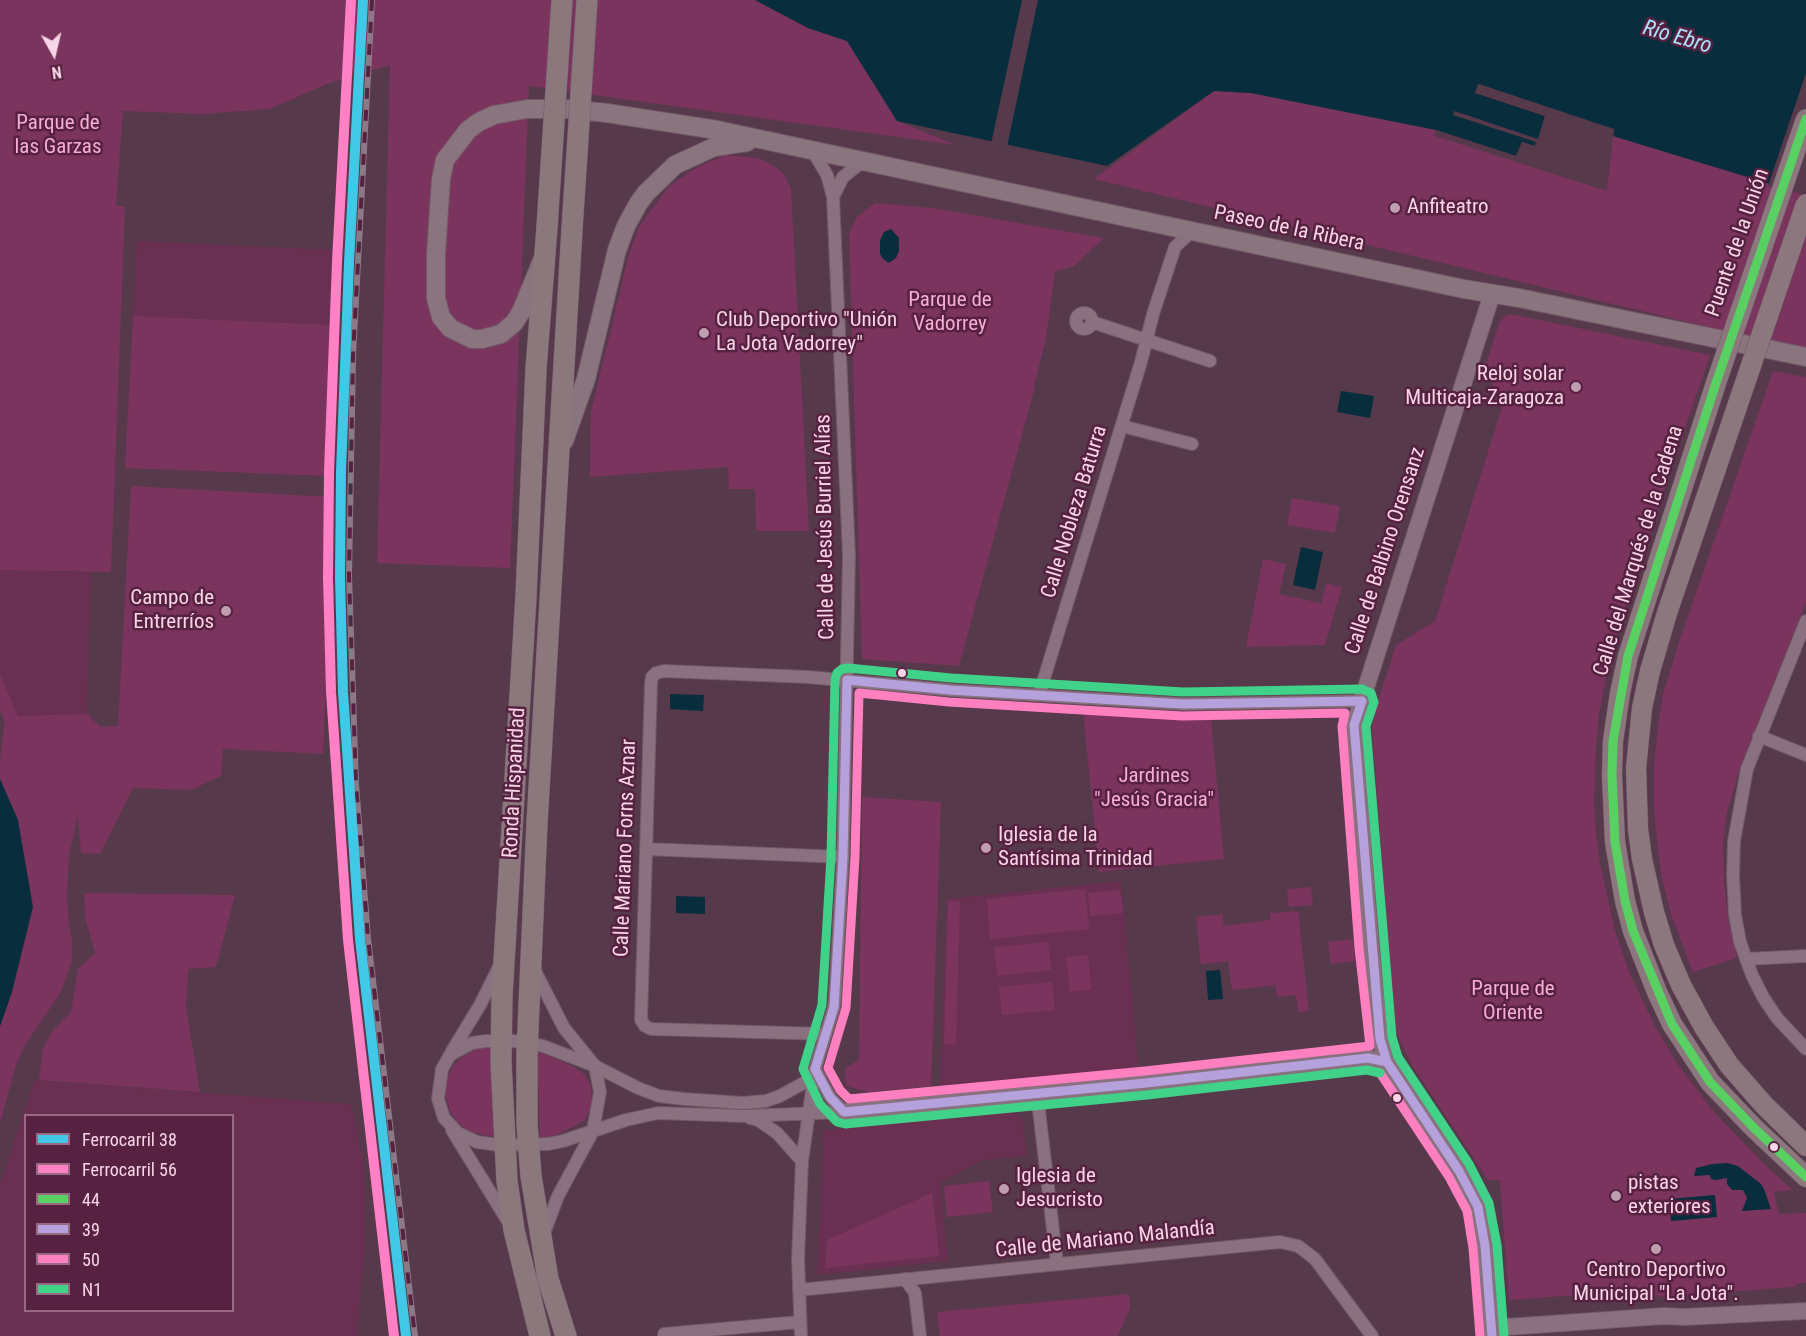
<!DOCTYPE html>
<meta charset="utf-8">
<style>
body{margin:0}
#map{position:relative;width:1806px;height:1336px;overflow:hidden;background:#56394a;font-family:"Roboto Condensed",sans-serif}
canvas{display:block}
.legend{position:absolute;left:24px;top:1114px;width:210px;height:198px;box-sizing:border-box;background:#572141;border:2px solid #976983;margin:0;padding:8px 10px;list-style:none;font-size:18px;color:#f8d5e6}
.legend li{display:flex;align-items:center;gap:12px;height:30px}
.legend b{width:30px;border:2px solid #976983}
.north{position:absolute;left:24px;top:24px;width:60px;height:60px;-webkit-text-stroke:4px #572141;paint-order:stroke;rotate:172deg;font-size:16px;font-weight:700;line-height:24px;text-align:center;color:#f8d5e6}
.north::after{content:'';display:block;margin:auto;width:21px;height:27px;background:#f8d5e6;clip-path:polygon(50% 0,100% 100%,50% 72%,0 100%)}
</style>
<div id="map">
<canvas width="1806" height="1336"></canvas>
<ul class="legend">
<li><b style="height:8px;background:#40c8e6"></b>Ferrocarril 38</li>
<li><b style="height:8px;background:#ff80c5"></b>Ferrocarril 56</li>
<li><b style="height:8px;background:#58d162"></b>44</li>
<li><b style="height:8px;background:#b5a2dd"></b>39</li>
<li><b style="height:8px;background:#ff80c0"></b>50</li>
<li><b style="height:8px;background:#40d288"></b>N1</li>
</ul>
<div class="north">N</div>
</div>
<script>
const context = document.querySelector('canvas').getContext('2d');
context.lineJoin = 'round';
function paint(path, color) {
  context.fillStyle = color;
  context.fill(path, 'evenodd');
}
function toPath(rows) {
  const path = new Path2D();
  for (const r of rows) {
    if (r.length === 3) {
      path.moveTo(r[0] + r[2], r[1]);
      path.arc(r[0], r[1], r[2], 0, 2 * Math.PI);
      continue;
    }
    path.moveTo(r[0], r[1]);
    for (let i = 2; i < r.length; i += 2) path.lineTo(r[i], r[i + 1]);
  }
  return path;
}
function strokePath(path, color, width, dash) {
  context.strokeStyle = color;
  context.lineWidth = width;
  context.lineCap = dash ? 'butt' : 'round';
  context.setLineDash(dash || []);
  context.stroke(path);
}
function write(font, color, halo, rows, align = 'center') {
  context.font = font + ' "Roboto Condensed",sans-serif';
  context.lineWidth = 5;
  context.setLineDash([]);
  context.textBaseline = 'middle';
  context.strokeStyle = halo;
  context.fillStyle = color;
  for (const [text, x, y, turn = 0] of rows) {
    context.save();
    context.translate(x, y);
    context.rotate((+turn || 0) * Math.PI / 180);
    context.textAlign = isNaN(turn) ? turn : align;
    if (halo) context.strokeText(text, 0, 0);
    context.fillText(text, 0, 0);
    context.restore();
  }
}
const built = toPath([
 [137,241,335,250,331,325,133,316],
 [0,570,91,572,87,714,18,716,0,674],
 [1121,881,1139,1072,940,1093,947,899],
 [34,1080,351,1104,363,1159,365,1242,357,1336,0,1336,0,1184],
 [26,1116,232,1116,232,1310,26,1310],
 [1009,1112,1016,1113,1022,1119,1027,1156,983,1160,940,1183,948,1261,817,1275,824,1130]
]);
const green = toPath([
 [0,0,755,0,808,28,847,41,897,121,956,145,529,86,510,568,377,563,390,65,327,84,270,109,203,114,123,111,116,205,125,207,111,572,0,570],
 [1214,91,1251,93,1436,130,1435,136,1607,191,1613,136,1767,183,1806,192,1806,349,1787,346,1094,179],
 [725,155,758,158,772,165,782,172,791,188,809,531,756,531,755,489,729,489,728,467,590,477,591,412,629,254,639,227,669,186,696,168],
 [875,203,933,208,1104,238,1073,267,1055,271,1046,339,1034,386,1035,387,959,666,862,659,849,233,857,217],
 [1510,314,1710,355,1633,581,1610,657,1599,714,1596,748,1594,802,1596,833,1600,864,1614,927,1629,972,1656,1028,1677,1063,1713,1111,1766,1166,1793,1190,1774,1192,1779,1214,1806,1213,1806,1283,1796,1284,1795,1287,1659,1297,1658,1295,1650,1295,1646,1290,1509,1300,1500,1180,1488,1180,1413,1067,1397,1034,1394,1020,1372,729,1375,711,1396,645,1435,621,1502,407,1484,365,1485,362,1487,362,1499,323,1504,317],
 [133,316,331,325,327,476,125,468],
 [1773,371,1806,377,1806,602,1740,768,1727,812,1723,844,1724,881,1728,917,1737,958,1693,972,1671,914,1661,874,1657,841,1654,807,1654,767,1659,718,1663,694,1680,639],
 [131,486,333,497,323,754,223,749,221,776,191,790,133,788,100,854,81,853,78,815,69,856,67,897,69,925,72,940,72,961,61,992,23,1048,16,1065,0,1123,0,1026,12,992,18,820,0,779,0,760,5,721,0,711,0,674,18,716,87,714,101,727,118,726],
 [1292,498,1340,506,1335,533,1287,525],
 [1263,559,1286,564,1279,594,1321,603,1326,583,1342,587,1325,645,1246,647],
 [1083,711,1211,719,1224,859,1099,872],
 [862,797,941,802,931,1086,869,1092,846,1086,845,1069,859,1059],
 [1311,887,1313,905,1289,907,1287,889],
 [1085,889,1089,929,990,939,987,899],
 [1120,890,1123,913,1090,916,1088,893],
 [84,893,235,895,216,967,188,969,186,1008,200,1092,39,1080,43,1048,53,1030,71,1012,78,969,95,953,85,917],
 [948,901,960,901,956,1045,944,1044],
 [1298,911,1309,1011,1298,1012,1296,995,1277,997,1275,985,1232,990,1228,961,1201,964,1196,917,1222,914,1224,926,1270,920,1270,913],
 [1353,939,1355,961,1331,964,1328,942],
 [1048,942,1051,970,997,976,994,947],
 [1088,955,1091,990,1070,992,1066,957],
 [1052,982,1055,1010,1002,1015,999,987],
 [493,1047,495,1137,470,1132,457,1122,450,1111,446,1097,446,1082,452,1067,461,1058,476,1049],
 [537,1052,548,1055,574,1067,584,1074,590,1084,592,1096,590,1110,584,1121,557,1135,540,1138],
 [989,1181,993,1212,947,1217,944,1186],
 [932,1193,939,1256,825,1268,827,1240],
 [1129,1294,1130,1308,1118,1336,940,1336,937,1312]
]);
const water = toPath([
 [755,0,1806,0,1806,192,1767,183,1613,136,1614,129,1479,84,1476,93,1545,116,1538,140,1455,111,1536,142,1535,146,1522,142,1516,156,1436,130,1251,93,1214,91,1107,166,897,121,847,41,808,28],
 [891,229,899,238,899,251,896,258,889,263,883,259,880,254,880,240,884,232],
 [1341,391,1374,396,1370,418,1337,412],
 [1301,547,1323,552,1315,590,1293,585],
 [670,694,704,695,703,711,670,709],
 [0,779,18,820,33,907,12,992,0,1026],
 [676,896,705,897,705,914,676,913],
 [1220,970,1223,999,1208,1000,1206,971],
 [1727,1163,1738,1166,1761,1184,1764,1189,1771,1209,1742,1211,1747,1198,1743,1190,1732,1190,1727,1184,1727,1178,1716,1180,1711,1179,1710,1175,1694,1176,1696,1168,1713,1164],
 [1715,1195,1717,1217,1671,1221,1669,1199]
]);
const pier = toPath([
 [1022,0,1038,0,1007,147,991,144],
 [1806,73,1806,195,1768,186],
 [1478,84,1614,130,1613,139,1610,136,1611,132,1480,87,1479,91,1547,114,1548,117,1537,148,1524,146,1518,158,1516,159,1435,133,1436,130,1516,156,1522,142,1535,146,1536,142,1453,115,1454,111,1538,139,1545,116,1475,93]
]);
const minor = toPath([
 [833,197,843,177,862,162],
 [1084,321,8],
 [1092,322,1210,361],
 [1122,426,1192,444],
 [1806,621,1747,769,1734,841,1733,874,1735,915,1740,942,1752,975,1763,997,1777,1018,1806,1049],
 [1039,695,1141,362,1153,314,1175,247,1192,231],
 [1759,736,1806,755],
 [646,849,843,857],
 [1746,959,1806,956],
 [534,969,564,1028,595,1066,600,1092,593,1131,558,1196,543,1236],
 [826,1034,651,1029,645,1026,641,1020,651,684,652,677,656,673,664,671,808,677,950,690,1183,704,1362,701],
 [452,1051,480,1005,499,967],
 [815,1069,830,1097,844,1112],
 [815,1070,807,1081,780,1096,766,1101,743,1103,684,1099,659,1096,638,1088,595,1066,543,1046,513,1041,486,1041,472,1043,450,1055,442,1069,438,1099,444,1118,458,1133,477,1142,498,1145,548,1144,563,1141,626,1120,658,1113,745,1116,844,1112],
 [1037,1093,1057,1264],
 [750,1118,758,1120,777,1133,802,1161],
 [452,1130,509,1223],
 [905,1279,915,1293,920,1336],
 [799,1290,1280,1242,1298,1246,1315,1259,1372,1336],
 [665,1336,664,1334,800,1322],
 [801,1336,798,1259,802,1161,815,1069,834,1007,835,997,843,857,849,555,833,197,827,175,812,150]
]);
const tertiary = toPath([
 [1492,294,1354,725,1371,947,1380,1039,1387,1062,1459,1171,1478,1207,1485,1246,1492,1336],
 [844,1112,1146,1083,1368,1058,1387,1062],
 [1492,1328,1664,1316,1684,1317,1806,1311]
]);
const secondary = toPath([
 [542,261,521,312,514,323,501,334,482,339,472,339,450,328,441,317,436,298,436,254,441,179,445,160,468,130,479,122,494,115,527,109,568,109,607,113,717,130,1464,289,1519,298,1806,357],
 [564,441,586,379,617,250,626,226,638,204,646,193,675,165,714,147,747,142]
]);
const primary = toPath([
 [1716,383,1628,656,1620,693,1613,741,1612,775,1615,842,1625,901,1633,931,1657,992,1672,1024,1710,1082,1753,1127,1806,1177],
 [1742,392,1667,613,1650,671,1642,708,1636,768,1638,829,1642,859,1654,912,1664,945,1681,985,1704,1027,1729,1065,1764,1105,1806,1146]
]);
const trunk = toPath([
 [540,1336,514,1230,507,1181,501,1062,502,995,526,596,536,369,547,227],
 [566,1336,548,1279,531,1176,527,1124,527,1052,537,823,572,229]
]);
const rail = toPath([
 [372,0,353,356,349,575,356,784,368,938,415,1336]
]);
const primaryBridge = toPath([
 [1716,383,1806,119],
 [1742,392,1806,204]
]);
const trunkBridge = toPath([
 [547,227,562,0],
 [572,229,587,0]
]);
const bus1 = toPath([
 [1806,119,1716,383,1628,656,1613,741,1612,775,1615,842,1625,901,1633,931,1672,1024,1710,1082,1753,1127,1806,1177]
]);
const bus2 = toPath([
 [847,680,950,690,1183,704,1362,701,1354,725,1380,1039,1387,1062,1368,1058,1146,1083,844,1112,830,1097,815,1069,834,1007,843,857,847,680],
 [1387,1062,1459,1171,1478,1207,1485,1246,1492,1336]
]);
const bus3 = toPath([
 [859,693,949,702,1182,716,1345,713,1342,726,1359,948,1370,1046,1145,1071,849,1099,840,1090,828,1068,846,1008,855,857,859,693],
 [1380,1073,1449,1177,1467,1211,1473,1248,1480,1336]
]);
const bus4 = toPath([
 [1380,1073,1367,1070,1147,1095,845,1124,837,1122,820,1104,803,1069,822,1005,831,857,835,680,837,673,842,669,848,668,951,678,1183,692,1362,689,1371,693,1374,702,1366,726,1392,1037,1398,1057,1469,1164,1489,1203,1497,1245,1504,1335]
]);
const rail1 = toPath([
 [363,0,349,263,341,472,340,577,343,692,360,939,406,1336]
]);
const rail2 = toPath([
 [351,0,337,262,329,472,328,577,331,692,348,940,394,1336]
]);
const markers = [
 [1395,208,6,"#bf9eaf"],
 [704,333,6,"#bf9eaf"],
 [1576,387,6,"#bf9eaf"],
 [226,611,6,"#bf9eaf"],
 [902,673,5,"#f8d5e6"],
 [986,848,6,"#bf9eaf"],
 [1397,1098,5,"#f8d5e6"],
 [1774,1147,5,"#f8d5e6"],
 [1004,1189,6,"#bf9eaf"],
 [1616,1196,6,"#bf9eaf"],
 [1656,1249,6,"#bf9eaf"]
];
const parkNames = [
 ["Parque de",58,124],
 ["las Garzas",58,148],
 ["Parque de",950,301],
 ["Vadorrey",950,325],
 ["Jardines",1154,777],
 ["\"Jesús Gracia\"",1154,801],
 ["Parque de",1513,990],
 ["Oriente",1513,1014]
];
const poiNames = [
 ["Anfiteatro",1407,208],
 ["Club Deportivo \"Unión",716,321],
 ["La Jota Vadorrey\"",716,345],
 ["Reloj solar",1564,375,"right"],
 ["Multicaja-Zaragoza",1564,399,"right"],
 ["Campo de",214,599,"right"],
 ["Entrerríos",214,623,"right"],
 ["Iglesia de la",998,836],
 ["Santísima Trinidad",998,860],
 ["Iglesia de",1016,1177],
 ["Jesucristo",1016,1201],
 ["pistas",1628,1184],
 ["exteriores",1628,1208],
 ["Centro Deportivo",1656,1271,"center"],
 ["Municipal \"La Jota\".",1656,1295,"center"]
];
const streetNames = [
 ["Paseo de la Ribera",1289,229,12],
 ["Puente de la Unión",1738,243,-71],
 ["Calle Nobleza Baturra",1075,512,-73],
 ["Calle de Jesús Burriel Alías",826,527,-91],
 ["Calle de Balbino Orensanz",1386,551,-72],
 ["Calle del Marqués de la Cadena",1639,551,-73],
 ["Ronda Hispanidad",515,783,-87],
 ["Calle Mariano Forns Aznar",626,848,-88],
 ["Calle de Mariano Malandía",1105,1240,-6]
];
const waterNames = [
 ["Río Ebro",1677,38,16]
];
paint(built, '#6a3052');
paint(green, '#7b345e');
paint(water, '#082d3c');
paint(pier, '#56394a');
strokePath(minor, '#725867', 14);
strokePath(tertiary, '#725867', 18);
strokePath(secondary, '#725867', 20);
strokePath(primary, '#725867', 21);
strokePath(trunk, '#725867', 22);
strokePath(minor, '#89717f', 12);
strokePath(tertiary, '#89717f', 16);
strokePath(secondary, '#8a747e', 18);
strokePath(primary, '#8b777d', 20);
strokePath(trunk, '#8a787c', 21);
strokePath(rail, '#8d7985', 6);
strokePath(rail, '#572141', 4, [11]);
strokePath(primaryBridge, '#725867', 21, []);
strokePath(trunkBridge, '#725867', 22, []);
strokePath(primaryBridge, '#8b777d', 20);
strokePath(trunkBridge, '#8a787c', 21);
strokePath(bus1, '#58d162', 9);
strokePath(bus2, '#b5a2dd', 9);
strokePath(bus3, '#ff80c0', 9);
strokePath(bus4, '#40d288', 9);
strokePath(rail1, '#40c8e6', 10);
strokePath(rail2, '#ff80c5', 10);
for (const [x, y, r, color] of markers) {
  const dot = new Path2D();
  dot.arc(x, y, r, 0, 2 * Math.PI);
  context.fillStyle = color;
  context.fill(dot);
  strokePath(dot, '#572141', 2);
}
write('21px', '#f7add4', '#572141', parkNames);
write('21px', '#f8d5e6', '#572141', poiNames, 'left');
write('21px', '#f8d5e6', '#572141', streetNames);
write('italic 22px', '#abe2fb', '#572141', waterNames);
</script>
